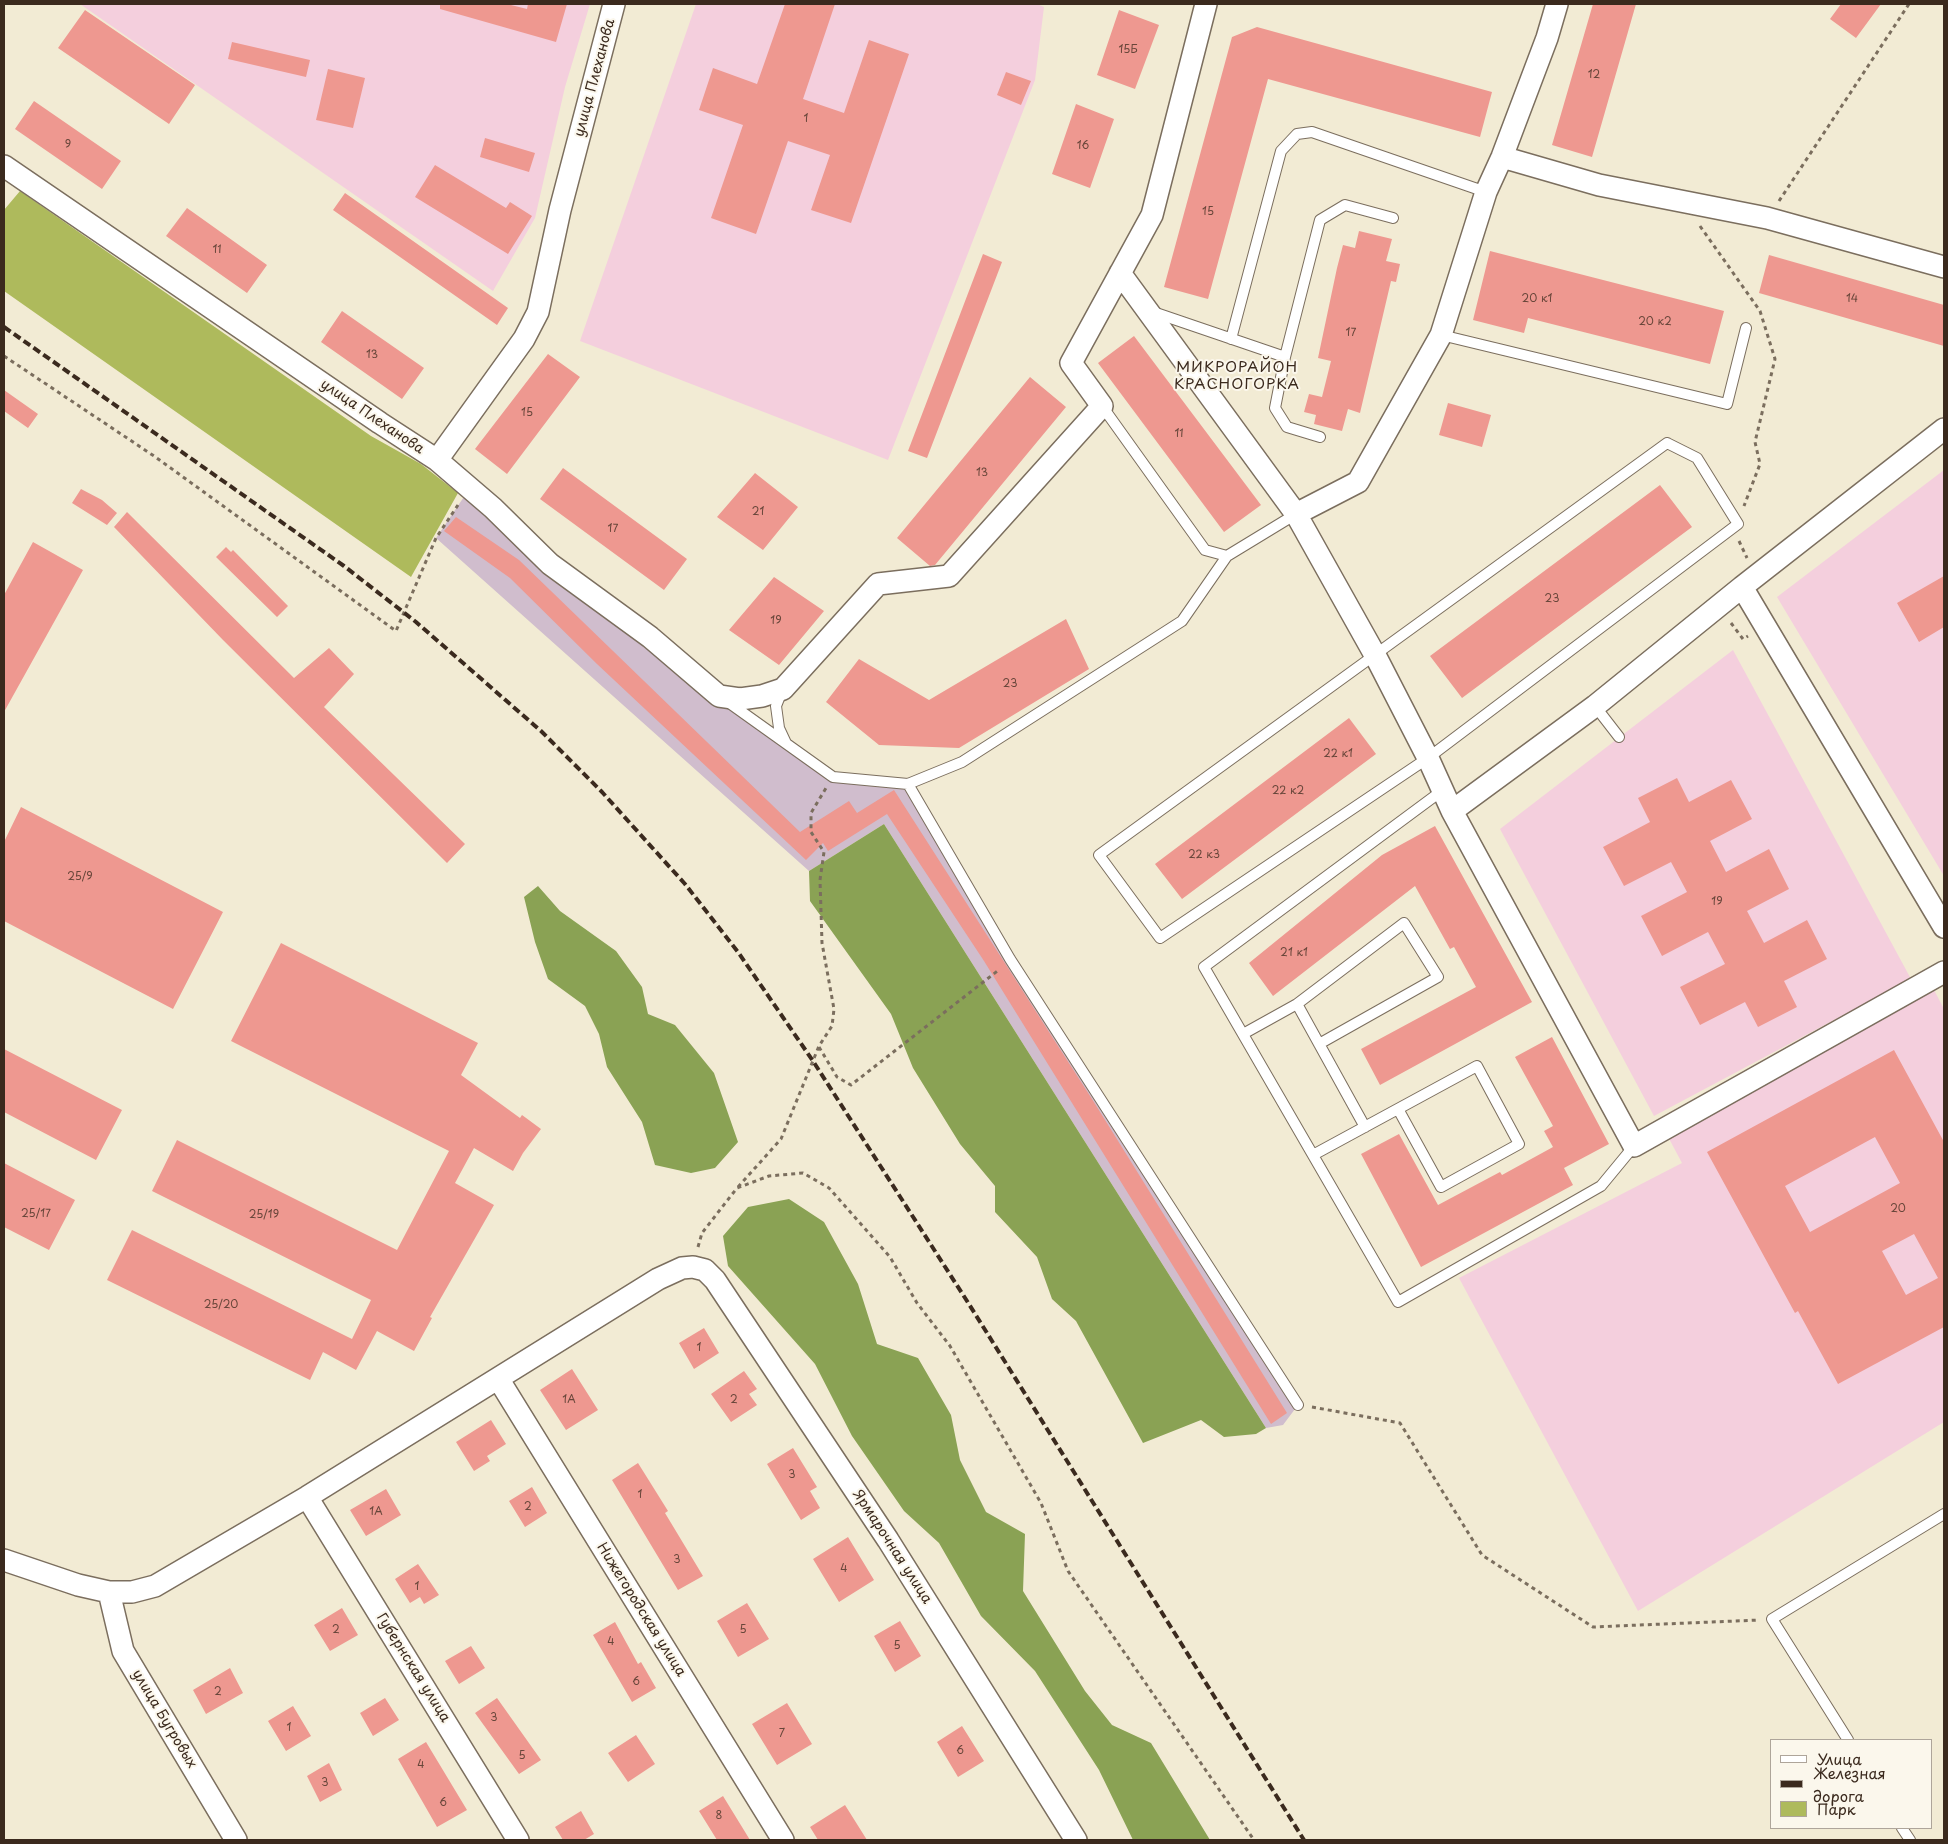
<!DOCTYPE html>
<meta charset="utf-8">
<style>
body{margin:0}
#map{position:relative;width:1948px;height:1844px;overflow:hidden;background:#f2ebd4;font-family:"Playpen Sans",sans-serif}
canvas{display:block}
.frame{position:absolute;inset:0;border:5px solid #3b2a1e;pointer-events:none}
.legend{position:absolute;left:1770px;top:1739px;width:162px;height:90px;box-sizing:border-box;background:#fbf7ec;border:1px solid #aea59a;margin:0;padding:6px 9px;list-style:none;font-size:15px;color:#3b2a1e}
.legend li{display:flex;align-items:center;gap:10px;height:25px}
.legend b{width:25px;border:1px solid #aea59a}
</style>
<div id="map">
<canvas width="1948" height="1844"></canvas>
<div class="frame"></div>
<ul class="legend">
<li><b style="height:6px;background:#fff"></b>Улица</li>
<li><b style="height:6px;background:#3b2a1e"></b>Железная дорога</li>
<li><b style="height:14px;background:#aeba5c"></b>Парк</li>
</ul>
</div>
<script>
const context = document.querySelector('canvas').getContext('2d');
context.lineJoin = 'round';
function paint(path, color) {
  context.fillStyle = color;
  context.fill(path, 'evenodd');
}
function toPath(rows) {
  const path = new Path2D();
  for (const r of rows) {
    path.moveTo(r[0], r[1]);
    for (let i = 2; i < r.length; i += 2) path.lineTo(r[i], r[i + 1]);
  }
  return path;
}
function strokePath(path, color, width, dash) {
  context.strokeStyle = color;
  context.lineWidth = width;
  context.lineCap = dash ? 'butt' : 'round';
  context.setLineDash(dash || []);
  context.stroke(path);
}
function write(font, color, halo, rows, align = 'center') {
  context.font = font + ' "Playpen Sans",sans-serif';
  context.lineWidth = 4;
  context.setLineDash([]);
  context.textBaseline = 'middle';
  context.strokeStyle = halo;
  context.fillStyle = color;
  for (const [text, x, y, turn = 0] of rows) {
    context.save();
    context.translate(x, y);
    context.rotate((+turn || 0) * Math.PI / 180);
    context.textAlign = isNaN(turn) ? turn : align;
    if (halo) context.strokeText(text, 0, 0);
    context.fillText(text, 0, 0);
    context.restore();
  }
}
const built = toPath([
 [80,4,590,4,565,87,535,218,493,291],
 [696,4,1037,4,1044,7,1035,80,888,460,580,341],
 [1944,470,1944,876,1777,597],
 [1733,650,1911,979,1654,1116,1500,829],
 [1933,988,1944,1009,1944,1422,1638,1611,1459,1278,1682,1163,1666,1133]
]);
const industrial = toPath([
 [470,488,550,564,833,777,908,784,1010,959,1298,1405,1283,1425,1266,1428,884,824,809,871,436,538]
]);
const green = toPath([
 [20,191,371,436,421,464,458,493,411,577,4,291,4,210]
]);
const forest = toPath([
 [884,824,1266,1428,1256,1434,1224,1437,1201,1420,1143,1443,1076,1321,1052,1299,1037,1257,995,1212,995,1186,960,1144,913,1068,891,1014,810,901,809,871],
 [538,886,560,911,616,951,642,987,648,1014,675,1025,714,1073,738,1142,715,1168,691,1173,655,1165,642,1122,607,1067,599,1034,585,1006,548,979,535,942,524,897],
 [789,1199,824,1222,858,1284,877,1344,918,1358,951,1415,960,1460,986,1512,1025,1534,1023,1591,1085,1691,1112,1725,1151,1743,1210,1840,1133,1840,1099,1770,1035,1671,981,1616,939,1543,904,1511,852,1436,815,1364,728,1266,723,1236,748,1207]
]);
const building = toPath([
 [440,4,507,4,527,9,528,4,567,4,556,42,440,9],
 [785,4,835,4,803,99,844,113,869,40,909,54,851,223,811,210,830,155,788,141,756,234,711,218,743,125,699,110,713,68,757,84],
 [1593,4,1636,4,1592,157,1552,145],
 [1841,4,1881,4,1856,38,1830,19],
 [85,10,195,85,169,124,58,48],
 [1119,10,1159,25,1135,89,1097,75],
 [1257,27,1492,92,1480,137,1268,79,1208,299,1164,287,1232,37],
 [232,42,310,60,306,77,228,59],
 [328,69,365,78,353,128,316,120],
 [1006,72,1031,81,1021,105,997,95],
 [34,101,121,161,102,189,15,129],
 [1076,104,1114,119,1090,188,1052,174],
 [485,138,535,153,529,172,480,157],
 [435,165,506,208,510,202,532,216,508,254,415,197],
 [345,193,508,308,497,325,333,210],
 [187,208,267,265,247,293,166,236],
 [1359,231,1392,239,1386,261,1400,264,1396,282,1391,281,1360,413,1348,409,1342,431,1314,424,1316,415,1304,412,1309,394,1322,397,1331,361,1318,358,1337,268,1343,245,1355,248],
 [1490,251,1724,311,1710,364,1528,318,1524,333,1473,320],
 [983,254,1002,262,927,458,908,451],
 [1769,255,1944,305,1944,346,1759,293],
 [342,311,424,368,402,399,321,342],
 [1134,336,1261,505,1224,532,1098,363],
 [548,354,580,377,507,474,475,449],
 [1030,377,1066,407,935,565,930,566,897,538],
 [4,390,38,414,28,428,4,411],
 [1448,403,1491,415,1482,447,1439,435],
 [563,468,687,559,664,590,540,499],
 [755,473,798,507,763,550,717,517],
 [1660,485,1692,527,1462,698,1430,656],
 [81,489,102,500,117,513,107,525,72,503],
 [127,512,294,678,329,648,354,674,324,707,465,844,447,863,223,640,114,527],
 [456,517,519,560,800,832,849,801,857,813,894,790,1092,1099,1287,1413,1271,1424,984,961,887,814,828,851,823,843,806,860,597,664,510,578,444,531],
 [33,542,83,570,4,712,4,595],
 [226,547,231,552,233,550,288,606,277,617,216,557],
 [1944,576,1944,627,1919,642,1897,603],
 [774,577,824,611,779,665,729,630],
 [1066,619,1089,669,959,748,879,745,826,702,859,659,929,700],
 [1349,718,1376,754,1182,899,1155,864],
 [1677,778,1689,802,1731,780,1752,819,1710,841,1726,872,1769,849,1789,889,1747,911,1764,943,1807,920,1827,959,1784,981,1797,1007,1758,1027,1745,1002,1700,1025,1680,987,1725,964,1708,932,1662,956,1641,916,1687,892,1671,862,1624,886,1603,847,1650,822,1638,798],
 [21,807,223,912,173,1009,4,921,4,842],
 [1435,826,1532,1002,1380,1085,1361,1049,1476,987,1454,947,1450,949,1415,886,1273,996,1249,963,1382,855],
 [281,943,478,1043,461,1075,520,1118,522,1115,541,1129,523,1153,513,1171,474,1148,455,1183,494,1205,430,1317,432,1318,414,1351,377,1331,356,1370,323,1352,310,1380,107,1280,132,1230,352,1339,371,1300,152,1191,177,1140,397,1250,449,1151,231,1041],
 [1552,1037,1609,1144,1564,1168,1573,1185,1421,1267,1361,1154,1399,1134,1438,1205,1500,1172,1502,1175,1553,1147,1544,1131,1553,1126,1515,1057],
 [4,1049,122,1110,96,1160,4,1112],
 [1894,1050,1944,1142,1944,1327,1838,1384,1798,1311,1795,1313,1707,1152],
 [1875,1137,1900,1183,1810,1232,1785,1186],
 [1914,1234,1938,1278,1906,1295,1882,1251],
 [4,1163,75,1200,49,1250,4,1227],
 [704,1328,719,1353,694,1369,679,1343],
 [572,1369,598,1410,566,1430,540,1390],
 [744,1371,757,1389,749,1394,757,1405,731,1422,711,1394],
 [491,1420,506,1444,487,1456,490,1461,474,1471,456,1442],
 [793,1448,817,1487,810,1491,820,1508,801,1520,767,1464],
 [638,1463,668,1511,665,1513,703,1576,678,1590,612,1480],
 [532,1487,547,1513,525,1527,509,1501],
 [386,1489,401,1515,366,1536,350,1510],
 [848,1537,874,1580,839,1602,813,1559],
 [418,1564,439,1595,424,1604,420,1597,410,1603,395,1579],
 [747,1603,769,1639,738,1657,717,1621],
 [342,1608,358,1635,330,1651,314,1625],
 [900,1621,921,1656,895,1672,874,1636],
 [615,1622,638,1664,641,1662,656,1688,632,1702,593,1635],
 [471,1646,485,1668,459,1684,445,1661],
 [230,1668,243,1693,206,1714,193,1690],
 [385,1698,399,1720,373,1736,360,1713],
 [497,1698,541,1760,519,1774,475,1713],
 [787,1703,812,1744,777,1765,752,1724],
 [293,1706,311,1736,286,1751,268,1721],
 [962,1726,984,1761,958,1777,937,1742],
 [636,1735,655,1764,628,1782,608,1753],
 [426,1742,467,1810,437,1827,398,1759],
 [329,1763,342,1790,320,1802,307,1776],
 [723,1796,750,1840,717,1840,699,1811],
 [845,1805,867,1840,818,1840,810,1827],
 [581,1811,594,1834,584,1840,563,1840,555,1827]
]);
const path = toPath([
 [1779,201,1909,4],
 [1700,226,1760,311,1775,359,1755,442,1760,464,1744,506],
 [4,356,154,456,396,631,436,538,458,505],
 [1739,541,1747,558],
 [1731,623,1743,639,1748,636],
 [819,1047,837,1077,851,1085,1000,969],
 [738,1187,781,1139,819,1046,832,1026,834,1009,822,943,820,880,824,852,811,832,811,813,826,788],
 [698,1247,702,1233,737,1188,769,1176,803,1173,829,1188,890,1257,917,1303,950,1346,1041,1503,1068,1571,1254,1840],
 [1312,1407,1400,1423,1482,1555,1593,1627,1759,1620]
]);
const service = toPath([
 [1153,312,1285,357],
 [1441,335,1727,404,1746,328],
 [1231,339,1281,151,1297,134,1312,132,1486,192],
 [1102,406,1205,550,1227,556,1296,514],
 [1320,437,1287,427,1275,408,1285,357,1320,220,1345,205,1393,218],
 [1667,443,1697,458,1738,524,1428,758,1160,938,1099,855,1667,443],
 [782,691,776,706,779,728,786,743],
 [728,702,833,777,908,784,1010,959,1298,1405],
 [1595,706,1619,737],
 [908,784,962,762,1182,621,1227,556],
 [1443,790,1204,967,1398,1302,1601,1186,1634,1146],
 [1297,1004,1404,923,1438,977,1319,1044],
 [1243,1034,1297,1004,1365,1127],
 [1313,1155,1477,1066,1519,1144,1441,1187,1398,1109],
 [1848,1740,1772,1619,1944,1514],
 [1902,1828,1910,1840]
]);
const minor = toPath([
 [1502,157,1599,185,1767,218,1944,267],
 [4,166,380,423,437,460,493,508,550,564,650,637,719,696,740,699,762,696,783,689,878,584,949,576,1102,406,1071,363,1152,215,1206,4],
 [1120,273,1296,514,1375,655,1428,758,1452,811,1634,1146,1944,972],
 [437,460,524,339,538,312,560,210,614,4],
 [1296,514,1358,482,1441,335,1486,192,1502,157,1547,38,1557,4],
 [1742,587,1944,429],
 [1452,811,1595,706,1742,587,1944,927],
 [499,1380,783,1840],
 [307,1497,518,1840],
 [4,1560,78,1585,109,1592,132,1592,155,1586,307,1497,658,1279,682,1268,693,1267,705,1270,715,1280,888,1540,1076,1840],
 [109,1592,123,1651,236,1840]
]);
const rail = toPath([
 [4,327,344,566,416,622,541,731,602,792,685,884,738,952,813,1061,967,1301,1304,1840]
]);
const numberNames = [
 ["15Б",1128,50],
 ["12",1594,75],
 ["1",806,119],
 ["9",68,145],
 ["16",1083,146],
 ["15",1208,212],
 ["11",217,250],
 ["20 к1",1537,299],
 ["14",1852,299],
 ["20 к2",1655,322],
 ["17",1351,333],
 ["13",372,355],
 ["15",527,413],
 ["11",1179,434],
 ["13",982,473],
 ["21",758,512],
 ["17",613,529],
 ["23",1552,599],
 ["19",776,621],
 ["23",1010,684],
 ["22 к1",1338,754],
 ["22 к2",1288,791],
 ["22 к3",1204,855],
 ["25/9",80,877],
 ["19",1717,902],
 ["21 к1",1294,953],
 ["20",1898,1209],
 ["25/17",36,1214],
 ["25/19",264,1215],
 ["25/20",221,1305],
 ["1",699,1348],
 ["1А",569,1400],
 ["2",734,1400],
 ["3",792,1475],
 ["1",640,1495],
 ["2",528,1507],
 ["1А",376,1512],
 ["3",677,1560],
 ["4",844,1569],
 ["1",417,1587],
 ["2",336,1630],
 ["5",743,1630],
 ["4",611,1642],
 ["5",897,1646],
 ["6",636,1682],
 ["2",218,1692],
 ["3",494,1718],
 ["1",289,1728],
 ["7",782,1734],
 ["6",960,1751],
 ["5",522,1756],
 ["4",421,1765],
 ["3",325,1783],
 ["6",443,1803],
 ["8",719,1816]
];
const streetNames = [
 ["улица Плеханова",595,78,-75],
 ["улица Плеханова",372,417,34],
 ["Ярмарочная улица",892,1547,57],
 ["Нижегородская улица",641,1610,58],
 ["Губернская улица",413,1668,58],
 ["улица Бугровых",164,1719,59]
];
const neighbourhoodNames = [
 ["МИКРОРАЙОН",1237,368],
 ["КРАСНОГОРКА",1237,385]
];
paint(built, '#f4cfdd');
paint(industrial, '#d0bdcd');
paint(green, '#aeba5c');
paint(forest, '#8aa254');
paint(building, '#ee9890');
strokePath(service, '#7b6e5e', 12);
strokePath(minor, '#7b6e5e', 24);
strokePath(path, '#7b6e5e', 3, [4, 4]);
strokePath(service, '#fff', 10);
strokePath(minor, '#fff', 21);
strokePath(rail, '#3b2a1e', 4, [8, 4]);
write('11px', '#68463a', null, numberNames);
write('14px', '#3b2a1e', '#fbf7ec', streetNames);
context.letterSpacing = '1px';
write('15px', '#3b2a1e', '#fbf7ec', neighbourhoodNames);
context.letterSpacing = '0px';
</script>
